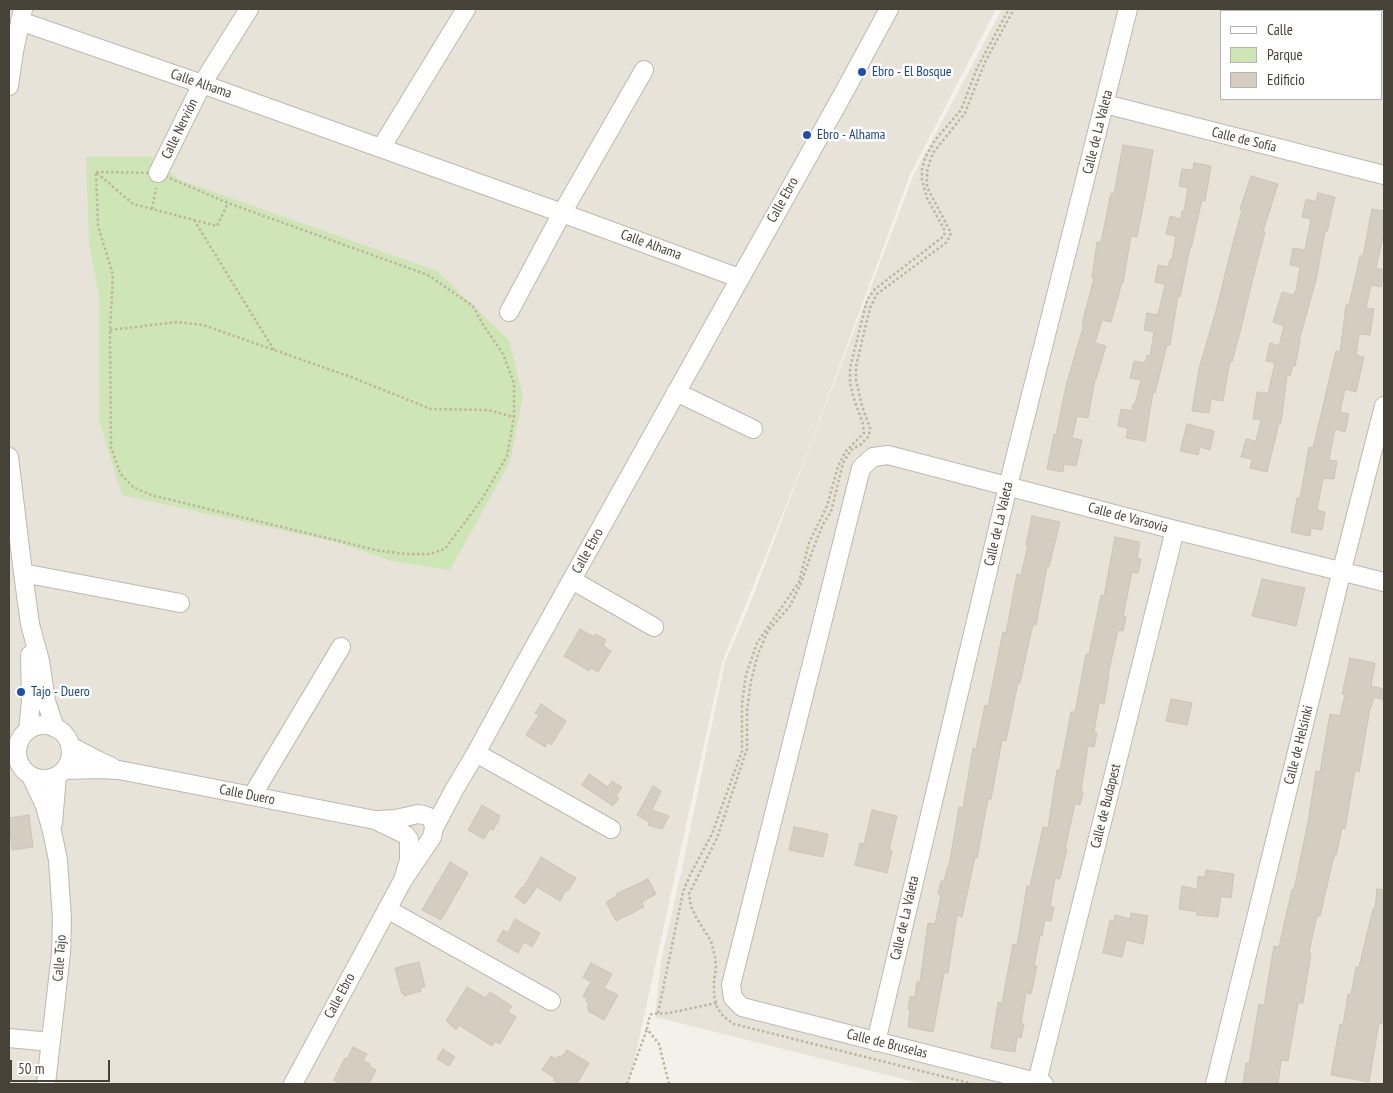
<!DOCTYPE html>
<meta charset="utf-8">
<style>
body{margin:0}
#map{position:relative;width:1393px;height:1093px;overflow:hidden;background:#f4f1ea;font-family:"PT Sans Narrow",sans-serif}
canvas{display:block}
.frame{position:absolute;inset:0;border:10px solid #474238;pointer-events:none}
.legend{position:absolute;left:1220px;top:10px;width:162px;height:90px;box-sizing:border-box;background:#fff;border:1px solid #b5b3af;margin:0;padding:6px 9px;list-style:none;font-size:15px;color:#474238}
.legend li{display:flex;align-items:center;gap:10px;height:25px}
.legend b{width:25px;border:1px solid #b5b3af}
.scale{position:absolute;left:10px;top:1060px;width:100px;height:22px;box-sizing:border-box;border:2px solid #474238;border-top:0;padding-left:6px;font-size:15px;line-height:18px;white-space:nowrap;color:#474238;-webkit-text-stroke:4px #fff;paint-order:stroke}
</style>
<div id="map">
<canvas width="1393" height="1093"></canvas>
<div class="frame"></div>
<ul class="legend">
<li><b style="height:6px;background:#fff"></b>Calle</li>
<li><b style="height:14px;background:#cee5b6"></b>Parque</li>
<li><b style="height:14px;background:#d4cdc0"></b>Edificio</li>
</ul>
<div class="scale">50 m</div>
</div>
<script>
const context = document.querySelector('canvas').getContext('2d');
context.lineJoin = 'round';
function paint(path, color) {
  context.fillStyle = color;
  context.fill(path, 'evenodd');
}
function toPath(rows) {
  const path = new Path2D();
  for (const r of rows) {
    if (r.length === 3) {
      path.moveTo(r[0] + r[2], r[1]);
      path.arc(r[0], r[1], r[2], 0, 2 * Math.PI);
      continue;
    }
    path.moveTo(r[0], r[1]);
    for (let i = 2; i < r.length; i += 2) path.lineTo(r[i], r[i + 1]);
  }
  return path;
}
function strokePath(path, color, width, dash) {
  context.strokeStyle = color;
  context.lineWidth = width;
  context.lineCap = dash ? 'butt' : 'round';
  context.setLineDash(dash || []);
  context.stroke(path);
}
function write(font, color, halo, rows, align = 'center') {
  context.font = font + ' "PT Sans Narrow",sans-serif';
  context.lineWidth = 5;
  context.setLineDash([]);
  context.textBaseline = 'middle';
  context.strokeStyle = halo;
  context.fillStyle = color;
  for (const [text, x, y, turn = 0] of rows) {
    context.save();
    context.translate(x, y);
    context.rotate((+turn || 0) * Math.PI / 180);
    context.textAlign = isNaN(turn) ? turn : align;
    if (halo) context.strokeText(text, 0, 0);
    context.fillText(text, 0, 0);
    context.restore();
  }
}
const residential = toPath([
 [9,9,996,9,910,175,806,456,722,663,629,1084,9,1084],
 [151,157,180,180,391,561,336,542,99,420,99,298,89,243],
 [1002,9,1384,9,1384,1084,923,1084,655,1017,661,960,681,873,725,662,748,609,914,174],
 [1222,11,1382,11,1382,99,1222,99]
]);
const green = toPath([
 [86,157,151,157,180,180,437,271,509,340,523,396,510,462,450,570,391,561,336,542,122,495,99,420,99,298,89,243]
]);
const building = toPath([
 [1123,145,1153,150,1148,181,1137,237,1131,236,1123,283,1122,282,1111,322,1102,320,1095,343,1106,346,1096,379,1095,379,1088,418,1077,416,1072,438,1082,440,1076,466,1064,464,1063,472,1047,469,1054,434,1056,435,1066,386,1084,324,1082,324,1094,278,1092,277,1097,242,1101,242,1111,193,1114,194,1123,145],
 [1194,163,1211,166,1205,201,1202,200,1191,248,1190,248,1180,297,1178,296,1170,345,1167,345,1155,393,1153,392,1145,441,1126,438,1128,428,1118,426,1121,409,1132,411,1133,404,1135,404,1141,380,1130,378,1134,361,1145,363,1147,355,1150,356,1154,332,1144,330,1147,313,1158,315,1165,284,1155,282,1158,265,1168,267,1170,259,1172,259,1176,236,1166,234,1170,216,1181,219,1182,211,1184,211,1188,188,1179,186,1182,169,1193,170,1194,163],
 [1251,176,1278,184,1263,231,1265,232,1253,278,1242,324,1232,362,1230,361,1223,401,1211,399,1209,413,1192,411,1199,369,1217,307,1230,254,1242,210,1240,209,1251,176],
 [1318,193,1335,197,1327,232,1325,231,1316,280,1299,341,1300,341,1295,366,1293,365,1290,376,1287,375,1281,423,1279,423,1267,472,1250,468,1252,459,1241,457,1246,439,1256,441,1261,420,1253,419,1257,392,1268,393,1275,363,1266,361,1270,343,1279,346,1284,326,1273,322,1282,292,1293,295,1296,290,1300,267,1290,265,1293,248,1305,250,1311,219,1302,217,1306,199,1316,202,1318,193],
 [1372,209,1384,211,1384,237,1383,237,1376,268,1384,270,1384,274,1381,287,1371,285,1366,308,1374,309,1370,335,1359,334,1356,355,1364,357,1356,392,1345,389,1340,412,1349,414,1345,432,1335,429,1329,460,1337,461,1334,479,1323,478,1317,510,1325,512,1322,530,1311,528,1310,536,1291,532,1297,498,1300,498,1309,447,1313,448,1336,351,1340,352,1346,305,1349,305,1360,256,1363,256,1372,209],
 [1187,424,1214,431,1210,450,1200,447,1198,455,1180,451,1187,424],
 [1032,516,1060,522,1049,567,1047,567,1036,625,1033,624,1020,683,1018,683,1006,741,1002,740,991,799,988,799,977,858,975,857,962,917,957,915,948,973,944,973,933,1032,908,1027,910,1010,908,1010,910,996,915,997,917,982,920,982,928,923,935,924,941,895,938,894,941,881,944,881,948,866,949,866,959,807,963,808,973,748,976,749,985,705,988,706,1003,632,1006,633,1017,574,1021,575,1028,545,1026,545,1032,516],
 [1115,537,1140,542,1137,558,1141,559,1138,573,1132,572,1123,616,1126,617,1123,631,1118,630,1108,675,1109,676,1104,704,1099,703,1094,732,1097,733,1094,747,1088,746,1081,791,1083,792,1080,805,1075,804,1065,849,1067,849,1060,879,1055,878,1050,907,1054,907,1051,921,1045,920,1042,936,1040,935,1034,966,1037,966,1031,994,1026,993,1021,1024,1024,1024,1021,1038,1017,1037,1015,1052,991,1048,998,1002,1002,1003,1013,944,1017,945,1027,886,1030,887,1043,827,1048,828,1057,770,1060,770,1071,712,1075,712,1086,654,1089,654,1101,595,1104,596,1115,537],
 [1262,579,1305,588,1296,626,1252,616,1262,579],
 [580,629,594,637,596,634,606,640,603,646,611,651,598,672,591,668,589,671,564,656,580,629],
 [1350,658,1375,663,1371,686,1384,689,1384,700,1374,697,1371,708,1370,708,1359,772,1355,771,1345,829,1342,828,1336,856,1334,856,1320,916,1317,916,1309,952,1311,953,1303,1003,1298,1003,1288,1061,1281,1060,1278,1084,1243,1084,1246,1063,1249,1064,1259,1004,1264,1005,1274,946,1279,947,1292,889,1294,890,1308,822,1316,771,1320,772,1330,714,1340,716,1345,695,1342,694,1350,658],
 [1171,699,1192,703,1187,725,1166,721,1171,699],
 [541,704,566,721,551,745,548,742,545,747,526,735,539,715,535,713,541,704],
 [589,774,608,787,612,781,622,787,616,796,619,798,613,806,582,785,589,774],
 [653,786,661,791,652,810,669,816,662,829,648,825,649,822,637,815,653,786],
 [482,805,500,816,498,819,499,820,493,830,490,828,484,839,468,830,482,805],
 [872,810,897,816,889,850,892,851,887,873,855,865,860,843,864,844,872,810],
 [29,815,33,847,12,850,9,818,29,815],
 [794,827,828,834,823,857,789,850,794,827],
 [541,857,576,878,568,891,566,890,560,901,537,887,525,904,515,897,522,887,523,888,541,857],
 [450,862,468,873,441,920,422,910,450,862],
 [1206,870,1234,874,1231,898,1221,896,1218,917,1197,915,1197,912,1179,909,1182,886,1197,889,1198,876,1205,877,1206,870],
 [648,879,656,894,642,902,644,907,616,921,606,902,617,896,616,894,648,879],
 [1377,889,1384,890,1384,1014,1382,1024,1379,1023,1369,1082,1331,1075,1340,1024,1343,1025,1348,994,1351,995,1356,967,1359,967,1373,909,1375,910,1377,889],
 [1131,913,1148,916,1143,944,1126,940,1122,957,1103,953,1110,920,1114,921,1115,915,1130,919,1131,913],
 [515,919,540,933,532,947,524,942,518,953,497,941,503,930,508,933,515,919],
 [419,962,425,987,420,988,421,991,404,996,404,993,402,994,395,968,419,962],
 [591,963,612,974,604,988,618,995,604,1020,588,1011,589,1009,587,1008,589,1004,586,1002,587,999,583,996,591,982,583,977,591,963],
 [467,987,486,998,490,992,512,1006,508,1012,516,1017,500,1044,495,1041,492,1046,459,1025,456,1030,446,1021,467,987],
 [353,1047,367,1054,363,1060,370,1064,369,1066,376,1070,369,1084,342,1084,334,1080,345,1058,347,1059,353,1047],
 [443,1049,455,1057,449,1066,437,1059,443,1049],
 [567,1050,589,1063,577,1084,560,1084,553,1080,555,1078,542,1070,551,1056,556,1059,558,1056,561,1057,563,1054,564,1055,567,1050]
]);
const path = toPath([
 [96,172,158,173,228,203,428,275,473,306,482,323,503,354,514,383,514,417,507,456,482,499,445,549,430,554,407,554,380,551,151,495,133,487,120,473,111,447,110,330,113,275,98,226,96,172],
 [97,173,133,204,217,226,228,203],
 [152,209,156,188],
 [194,220,274,350],
 [110,330,177,322,203,325,351,377,431,409,488,410,514,417],
 [658,1013,683,892,690,875,712,834,742,751,742,703,746,675,757,643,799,582,809,543,827,506,838,466,846,451,864,433,863,424,854,399,850,383,850,368,867,300,875,289,944,236,945,231,927,198,922,180,922,169,925,158,935,140,961,110,977,68,1009,9],
 [627,1084,647,1029],
 [669,1084,659,1044,647,1029,650,1015,652,1014,669,1013,716,1003],
 [973,1084,734,1024,723,1016,717,1007,714,995,714,980,716,969,715,957,711,941,696,917,691,906,689,894,717,838,747,749,747,710,751,681,758,654,768,631,790,606,801,583,813,549,823,524,831,512,843,463,851,450,860,445,869,436,870,428,862,406,856,380,856,366,870,308,877,294,947,242,951,233,927,187,927,172,930,161,933,153,965,113,985,62,1014,9]
]);
const minor = toPath([
 [20,21,202,84,562,213,739,278],
 [9,86,14,51,23,9],
 [1105,104,1384,175],
 [381,148,466,9],
 [158,173,202,84,249,9],
 [509,312,562,213,644,70],
 [676,392,753,429],
 [9,457,23,573,30,624,40,661,46,701,55,728],
 [23,573,180,603],
 [572,580,654,627],
 [44,752,27],
 [28,730,31,701,30,655],
 [70,746,99,761,112,767],
 [476,753,611,829],
 [64,770,99,769,119,770,375,820,406,835],
 [31,776,45,806,52,831,58,860,62,919,61,953,46,1084],
 [252,796,341,647],
 [378,820,396,819,418,814,424,815,429,817,433,822,434,828,432,837,403,880,409,860,409,839],
 [53,823,57,776],
 [434,828,454,790,476,753,518,676,843,94,889,9],
 [387,909,551,1001],
 [9,1038,51,1042],
 [876,1042,1008,486,1128,9],
 [1037,1082,1175,530],
 [293,1084,403,880],
 [1044,1084,742,1007,733,998,731,985,861,468,873,457,888,455,1175,530,1384,582],
 [1215,1084,1342,570,1384,406]
]);
const markers = [
 [862,72,5,"#1a4fb4"],
 [807,135,5,"#1a4fb4"],
 [21,692,5,"#1a4fb4"]
];
const transitNames = [
 ["Ebro - El Bosque",872,72],
 ["Ebro - Alhama",817,135],
 ["Tajo - Duero",31,692]
];
const streetNames = [
 ["Calle Alhama",201,84,19],
 ["Calle Nervión",180,129,-64],
 ["Calle de La Valeta",1098,132,-76],
 ["Calle de Sofía",1244,140,14],
 ["Calle Ebro",783,200,-61],
 ["Calle Alhama",651,245,20],
 ["Calle de Varsovia",1128,518,15],
 ["Calle de La Valeta",999,524,-77],
 ["Calle Ebro",588,551,-61],
 ["Calle de Helsinki",1299,745,-76],
 ["Calle Duero",247,795,11],
 ["Calle de Budapest",1106,806,-76],
 ["Calle de La Valeta",905,918,-77],
 ["Calle Tajo",60,958,-86],
 ["Calle Ebro",340,996,-62],
 ["Calle de Bruselas",887,1044,14]
];
paint(residential, '#e7e3d8');
paint(green, '#cee5b6');
paint(building, '#d4cdc0');
strokePath(building, '#cfc5b4', 1);
strokePath(minor, '#beb9ad', 20);
strokePath(path, '#bfb59f', 2.5, [2.5, 2.5]);
strokePath(minor, '#fff', 18);
for (const [x, y, r, color] of markers) {
  const dot = new Path2D();
  dot.arc(x, y, r, 0, 2 * Math.PI);
  context.fillStyle = color;
  context.fill(dot);
  strokePath(dot, '#fff', 2);
}
write('14px', '#164399', '#fff', transitNames, 'left');
write('14px', '#474238', '#fff', streetNames);
</script>
